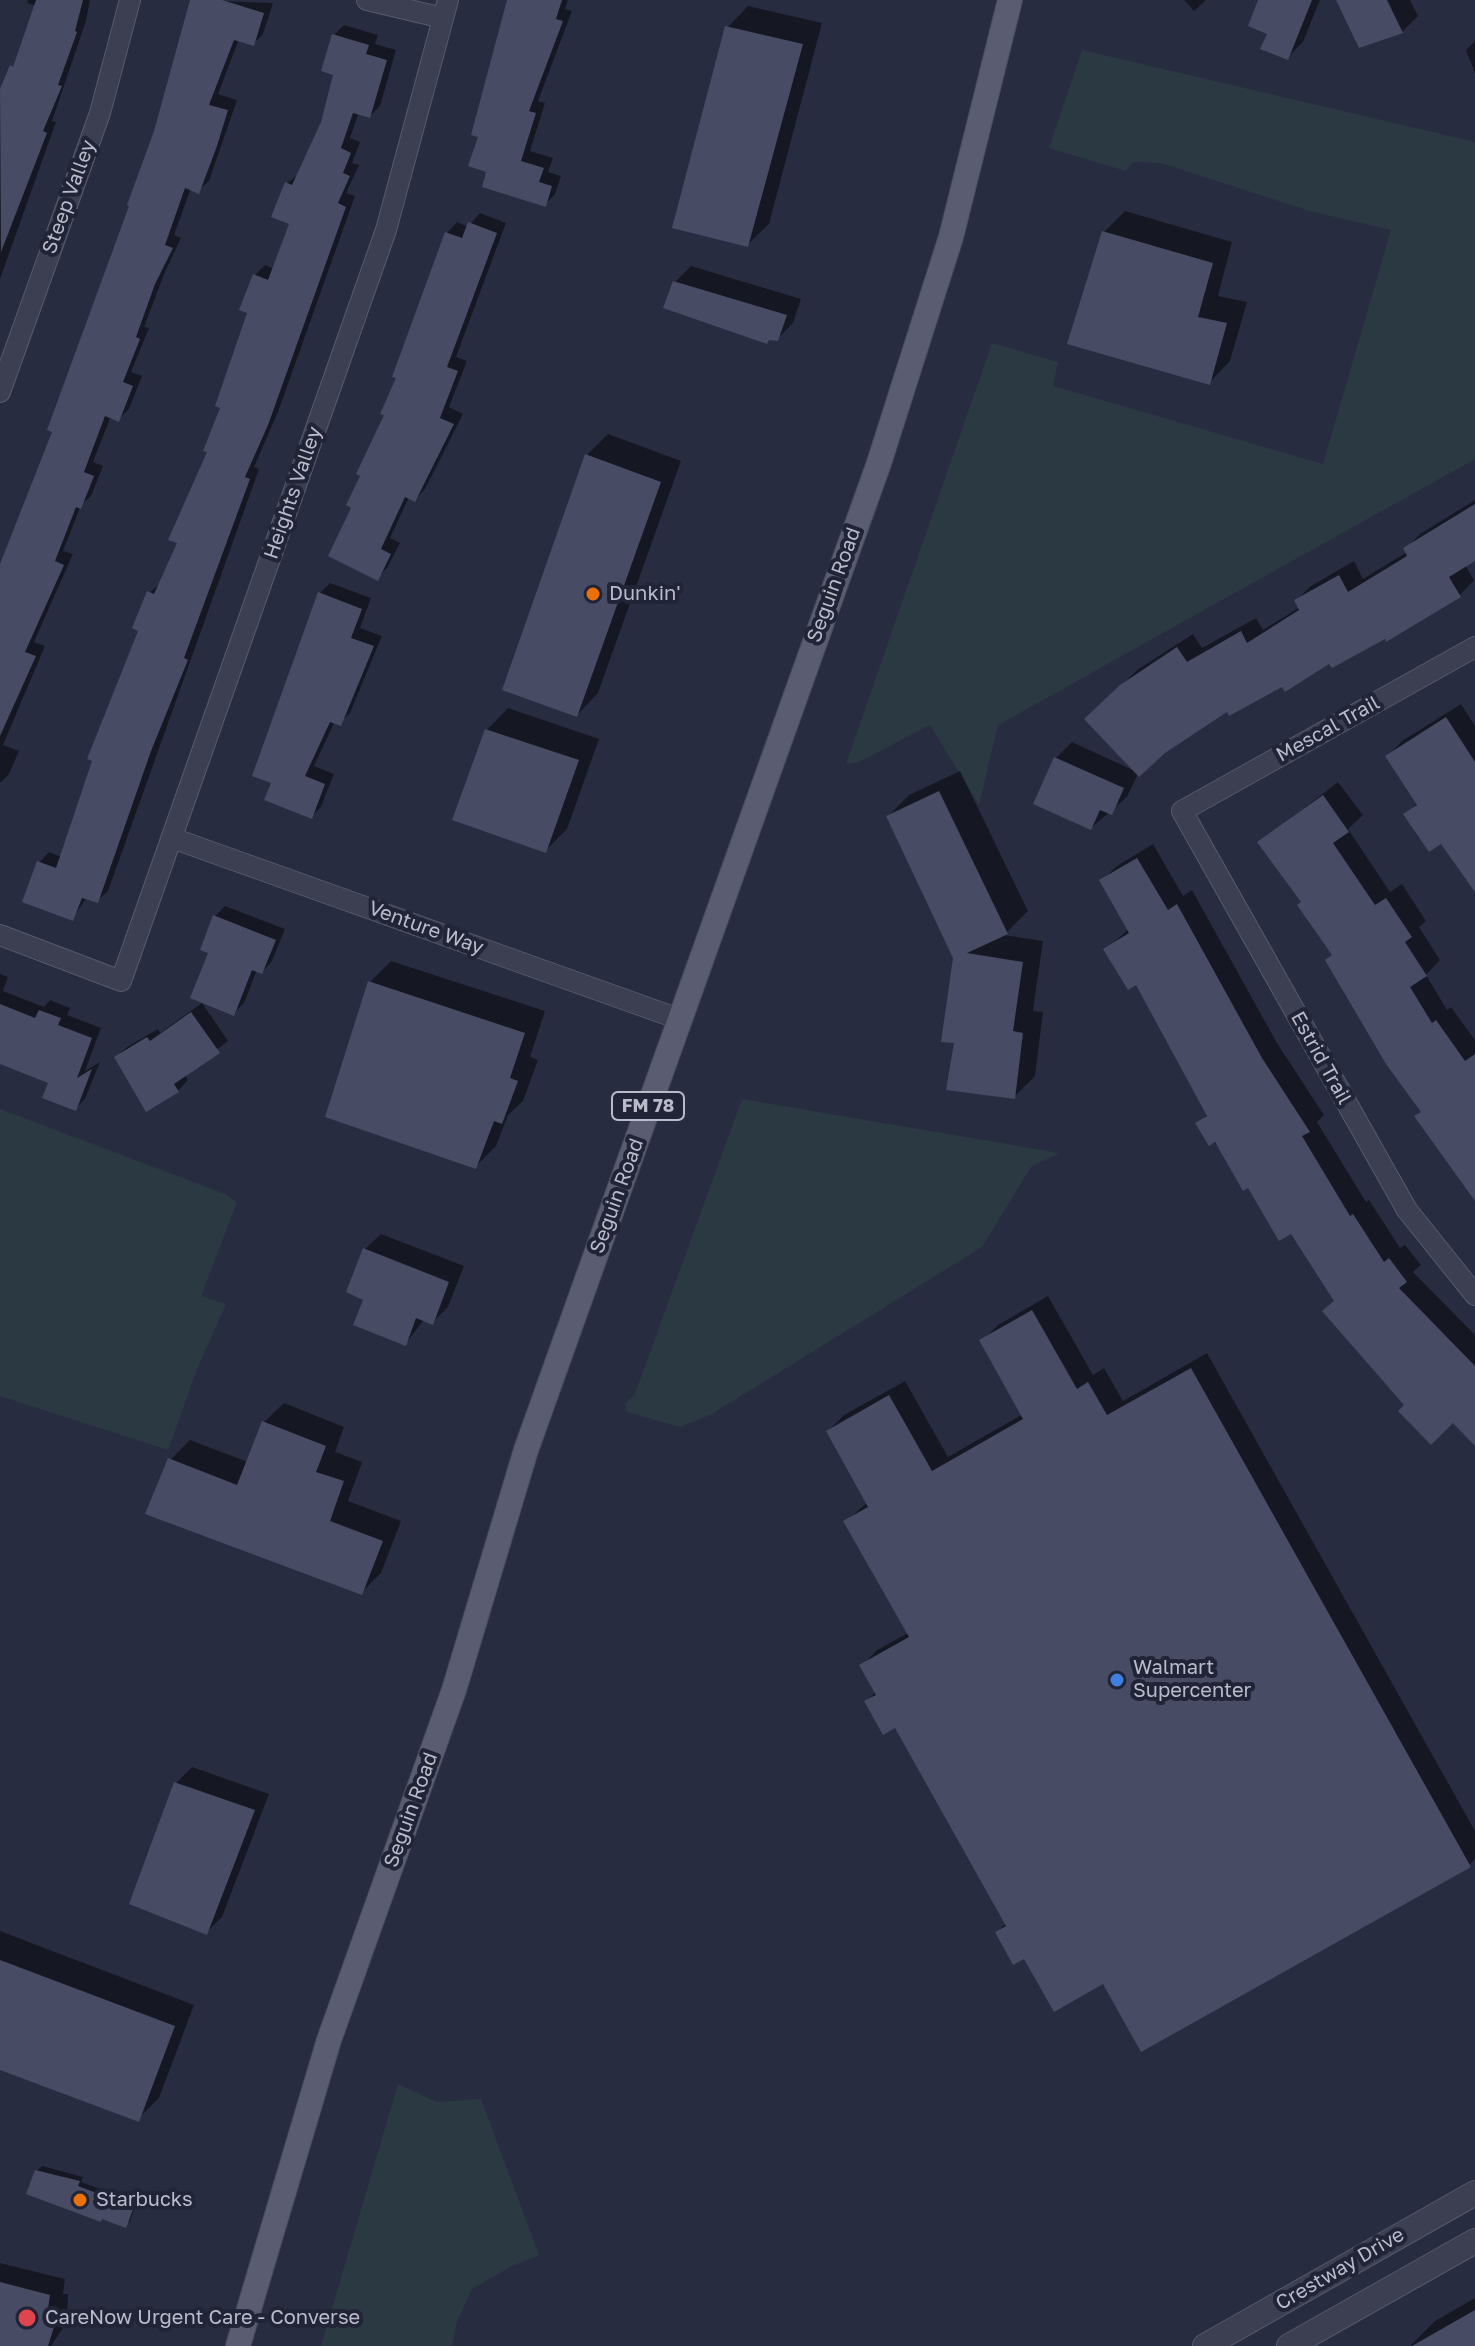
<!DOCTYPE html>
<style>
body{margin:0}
canvas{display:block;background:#282c41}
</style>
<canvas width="1475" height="2346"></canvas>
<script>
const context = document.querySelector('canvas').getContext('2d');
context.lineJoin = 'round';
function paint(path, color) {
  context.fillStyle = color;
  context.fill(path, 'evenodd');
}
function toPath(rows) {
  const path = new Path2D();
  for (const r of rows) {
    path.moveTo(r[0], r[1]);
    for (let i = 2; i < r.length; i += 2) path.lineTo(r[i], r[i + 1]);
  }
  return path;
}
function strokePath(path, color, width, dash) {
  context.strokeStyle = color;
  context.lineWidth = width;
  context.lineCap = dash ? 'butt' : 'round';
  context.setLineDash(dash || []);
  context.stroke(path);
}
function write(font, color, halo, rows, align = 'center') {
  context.font = font + ' "Golos Text",sans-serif';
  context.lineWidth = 8;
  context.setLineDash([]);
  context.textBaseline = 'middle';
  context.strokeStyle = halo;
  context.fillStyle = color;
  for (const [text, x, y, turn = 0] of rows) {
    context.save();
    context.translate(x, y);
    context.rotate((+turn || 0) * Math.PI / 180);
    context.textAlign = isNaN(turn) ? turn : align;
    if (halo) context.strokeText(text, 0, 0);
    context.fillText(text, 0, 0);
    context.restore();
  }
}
const green = toPath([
 [1082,50,1475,142,1475,459,998,725,979,805,930,725,859,762,846,764,992,343,1058,362,1053,386,1323,464,1391,230,1310,211,1161,163,1133,162,1126,171,1049,148],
 [742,1099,1059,1153,1031,1167,982,1247,710,1415,680,1427,627,1412,625,1404,635,1394],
 [0,1109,225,1194,237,1202,201,1296,226,1304,197,1369,168,1450,0,1396],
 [398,2084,437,2102,481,2099,539,2255,510,2267,472,2289,457,2321,452,2346,321,2346]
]);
const shadow = toPath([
 [28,0,90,0,86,21,52,121,56,122,0,279,0,91,17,61,37,6,27,3],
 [192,0,273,3,263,34,253,44,239,39,218,94,237,100,209,181,198,191,191,188,174,235,181,238,165,272,144,327,149,328,131,372,142,376,129,409,119,419,111,416,93,462,103,466,91,496,81,505,63,551,73,554,34,642,45,646,3,745,19,751,9,774,0,783,0,569,55,431,156,132],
 [508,0,568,0,565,9,572,11,538,101,545,103,530,151,553,158,548,172,561,176,555,194,545,205,489,171,480,136],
 [1184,0,1206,0,1194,11],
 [1260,0,1320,0,1303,42,1287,58,1269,33],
 [1338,0,1410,0,1418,16,1402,32],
 [748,6,822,23,769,224,747,245,727,28],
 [344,25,378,35,375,44,396,50,380,106,370,116,359,112,350,138,360,142,352,163,359,165,346,193,355,196,278,412,254,467,259,469,108,891,97,901,87,897,72,919,39,863,49,852,62,857,141,630,149,593,161,583,179,542,223,406,249,312,255,275,265,265,275,269,291,223,287,183,299,174,322,122,336,73,334,35],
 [1475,41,1475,73,1466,50],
 [1125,211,1232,242,1218,296,1247,302,1230,361,1209,383,1104,232],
 [480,213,506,223,456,357,467,361,449,407,463,414,425,489,415,500,409,497,390,538,400,543,387,568,377,578,354,507,447,233,457,222,468,227],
 [691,266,801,299,793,323,777,339,675,282],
 [608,434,681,461,598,693,577,715,587,455],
 [1475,500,1475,558,1465,565,1474,580,1460,595,1385,636,1228,709,1163,751,1138,774,1127,797,1091,828,1035,803,1056,758,1072,742,1135,771,1087,719,1137,670,1193,634,1202,648,1256,618,1263,630,1300,607,1296,600,1311,586,1354,561,1363,579,1407,552,1405,549,1420,534],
 [330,583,371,598,360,628,382,636,350,713,340,723,335,721,314,766,334,774,321,807,311,817,273,782,320,593],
 [1461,704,1475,726,1475,889,1442,841,1406,815,1418,802,1388,756,1402,741],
 [508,708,599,739,567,829,546,850,455,819,487,730],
 [960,771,1028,911,1004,935,1043,941,1033,1011,1043,1012,1035,1076,1014,1097,956,1041,955,958,888,816,909,795],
 [1338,782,1363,815,1348,829,1390,892,1402,884,1426,921,1419,927,1440,960,1426,975,1447,1010,1451,1007,1475,1040,1475,1198,1416,1117,1422,1111,1334,954,1303,902,1260,842],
 [1153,844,1183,896,1192,890,1277,1043,1324,1115,1317,1122,1366,1202,1369,1200,1400,1248,1405,1245,1421,1265,1413,1272,1475,1335,1475,1443,1336,1300,1292,1231,1198,1124,1208,1113,1137,982,1106,949,1129,929,1101,881,1117,866],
 [225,906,285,929,272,961,262,972,257,970,244,1003,234,1013,211,952,215,916],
 [391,961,545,1011,530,1057,538,1060,523,1101,508,1115,496,1146,475,1167,370,982],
 [0,974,8,977,3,991,44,1007,50,1000,70,1008,67,1015,101,1028,85,1071,100,1062,85,1099,75,1109,50,1082,0,1062],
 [202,1003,228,1041,185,1074,188,1080,178,1091,116,1057,127,1047,158,1029,160,1033],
 [381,1234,464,1266,448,1307,432,1323,424,1320,406,1343,366,1299,365,1249],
 [1048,1296,1093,1375,1104,1368,1123,1401,1207,1353,1475,1831,1475,1859,1469,1865,1104,1982,1025,1956,997,1932,1006,1923,896,1725,866,1702,876,1692,862,1666,877,1650,908,1633,846,1521,868,1502,828,1431,844,1415,905,1381,948,1457,1023,1414,982,1341,998,1325],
 [284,1403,344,1427,335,1452,362,1462,348,1501,401,1521,381,1573,361,1593,170,1460,190,1440,248,1462,264,1422],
 [192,1767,269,1794,222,1917,206,1933,176,1783],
 [0,1931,194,2005,159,2098,138,2119,0,2068],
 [42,2166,83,2177,81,2182,137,2202,130,2221,125,2225,37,2171],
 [0,2263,65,2279,63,2294,68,2294,67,2322,51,2346,0,2346],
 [1475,2298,1475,2346,1410,2346,1435,2321]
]);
const building = toPath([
 [36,0,83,0,75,31,77,32,58,85,62,86,43,131,47,133,1,252,0,89,10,65,13,67],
 [190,0,222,0,264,13,254,46,234,40,209,105,228,110,217,146,199,194,185,188,165,245,173,248,155,284,136,337,140,339,123,382,133,386,119,422,105,416,84,472,94,476,81,509,76,507,55,561,64,565,25,652,36,656,0,736,0,564,52,432,47,430,129,206,127,205,154,131],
 [507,0,562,0,556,19,563,21,529,111,536,113,521,161,544,168,539,182,552,186,546,207,482,187,486,172,468,166,478,137,471,135],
 [1258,0,1312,0,1288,60,1260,49,1267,34,1248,26],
 [1336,0,1387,0,1403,33,1359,48],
 [725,26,803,44,748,247,672,228],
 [332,34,369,45,366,54,387,60,370,118,353,113,341,148,351,153,343,173,350,176,338,203,346,207,268,425,245,477,250,479,184,658,188,660,151,751,98,903,82,898,73,921,22,902,37,861,56,868,92,761,87,759,138,631,132,628,147,591,154,594,177,543,168,540,207,452,203,451,220,408,215,406,247,313,239,310,253,274,268,280,289,224,271,217,285,182,292,185,321,122,333,75,321,71],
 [468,222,497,233,447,367,458,371,440,418,454,424,415,502,405,497,381,549,391,554,378,581,328,556,351,508,346,505,360,476,356,474,384,415,380,414,396,378,392,377,445,232,462,238],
 [1102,231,1213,263,1198,317,1227,323,1210,385,1067,344],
 [673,281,787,315,778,341,769,340,767,344,663,308],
 [585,454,661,482,577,717,502,690],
 [1475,504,1475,561,1449,577,1461,597,1386,642,1385,639,1332,668,1329,664,1285,692,1282,687,1229,716,1227,712,1165,753,1139,777,1084,719,1120,685,1177,647,1187,662,1241,631,1247,643,1299,610,1294,600,1339,575,1348,592,1407,556,1403,548],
 [318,592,362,609,351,638,374,646,341,726,330,722,305,776,325,784,312,819,264,800,271,783,252,776],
 [1446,717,1475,762,1475,892,1441,844,1429,852,1403,814,1417,805,1385,756],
 [485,729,579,760,546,853,452,820],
 [1054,757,1124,788,1112,815,1100,810,1091,830,1033,804],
 [939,791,1008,934,967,953,1023,962,1013,1031,1023,1033,1015,1099,946,1090,954,1043,941,1042,953,958,886,816],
 [1323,795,1349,832,1333,843,1375,905,1386,898,1412,937,1405,942,1427,976,1410,987,1432,1023,1436,1020,1465,1061,1475,1054,1475,1201,1414,1116,1421,1112,1386,1064,1325,960,1332,955,1297,905,1301,902,1257,842],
 [1137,858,1168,910,1177,904,1262,1058,1310,1132,1302,1136,1350,1216,1353,1214,1384,1262,1389,1258,1407,1282,1399,1288,1475,1366,1475,1446,1453,1423,1431,1445,1398,1411,1404,1405,1322,1311,1334,1301,1291,1234,1279,1241,1248,1188,1243,1191,1215,1142,1209,1146,1195,1123,1207,1116,1136,985,1128,990,1103,949,1129,933,1099,880],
 [213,915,276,940,262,974,252,970,234,1016,190,998,208,953,200,950],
 [368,981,525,1033,510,1078,518,1081,502,1124,494,1121,476,1169,325,1117],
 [0,1004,35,1018,39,1010,61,1018,58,1025,92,1038,77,1078,92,1069,76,1111,42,1098,48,1083,0,1064],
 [191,1012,220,1053,174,1084,179,1092,146,1112,114,1057,147,1037,150,1041],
 [363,1248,449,1282,433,1325,416,1318,406,1346,353,1325,363,1300,346,1292],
 [1032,1310,1077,1389,1088,1382,1107,1415,1191,1368,1471,1867,1141,2052,1103,1984,1054,2012,1024,1959,1013,1965,995,1932,1006,1926,895,1728,883,1735,864,1701,876,1695,859,1665,909,1637,843,1521,868,1507,826,1431,889,1395,932,1471,1023,1419,979,1340],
 [262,1421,326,1446,316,1472,344,1481,330,1521,383,1541,362,1595,145,1514,168,1458,237,1485],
 [174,1782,255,1810,207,1935,129,1904],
 [0,1960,175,2026,139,2122,0,2070],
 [35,2170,80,2181,78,2186,134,2207,126,2228,102,2219,101,2222,26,2194],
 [0,2282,50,2295,48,2309,53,2310,54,2327,48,2346,0,2346],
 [1475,2310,1475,2346,1412,2346]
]);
const minor = toPath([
 [367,0,443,18],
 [0,392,100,113,130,0],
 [1475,647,1182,811,1407,1210,1475,1295],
 [172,838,679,1019],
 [0,935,121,981,386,230,448,0]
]);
const tertiary = toPath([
 [1205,2346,1475,2193],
 [1289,2346,1475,2241]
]);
const primary = toPath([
 [238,2346,329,2040,454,1690,526,1450,879,463,951,237,1010,0]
]);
const markers = [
 [593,594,8,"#e8710a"],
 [1117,1680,8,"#3f7fe0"],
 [80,2200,8,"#e8710a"],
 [27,2318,10,"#e0444e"]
];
const shields = [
 [648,1106,72]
];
const shieldNames = [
 ["FM 78",648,1106]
];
const streetNames = [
 ["Steep Valley",69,197,-70],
 ["Heights Valley",293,493,-71],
 ["Seguin Road",834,585,-70],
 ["Mescal Trail",1328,729,-29],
 ["Venture Way",426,928,20],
 ["Estrid Trail",1321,1058,61],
 ["Seguin Road",617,1196,-70],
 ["Seguin Road",411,1810,-70],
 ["Crestway Drive",1340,2269,-30]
];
const poiNames = [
 ["Dunkin'",609,594],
 ["Walmart",1133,1668],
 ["Supercenter",1133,1691],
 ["Starbucks",96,2200],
 ["CareNow Urgent Care - Converse",45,2318]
];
paint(green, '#2a3942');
paint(shadow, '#0007');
paint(building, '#474b63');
strokePath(minor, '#575a6c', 22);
strokePath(tertiary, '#575a6c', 26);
strokePath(primary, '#46485b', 26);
strokePath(minor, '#3c3f51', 20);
strokePath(tertiary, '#3c3f51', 24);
strokePath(primary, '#5a5d71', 24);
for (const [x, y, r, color] of markers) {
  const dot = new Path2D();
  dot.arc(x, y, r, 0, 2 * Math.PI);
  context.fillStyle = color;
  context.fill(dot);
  strokePath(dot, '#212437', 3);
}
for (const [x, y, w] of shields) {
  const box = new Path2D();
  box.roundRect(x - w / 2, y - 14, w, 28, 6);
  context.fillStyle = '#212437';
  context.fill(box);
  strokePath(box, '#b9bbcb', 2);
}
write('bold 18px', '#b9bbcb', null, shieldNames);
write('20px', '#b9bbcb', '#212437', streetNames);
write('20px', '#b9bbcb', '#212437', poiNames, 'left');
</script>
